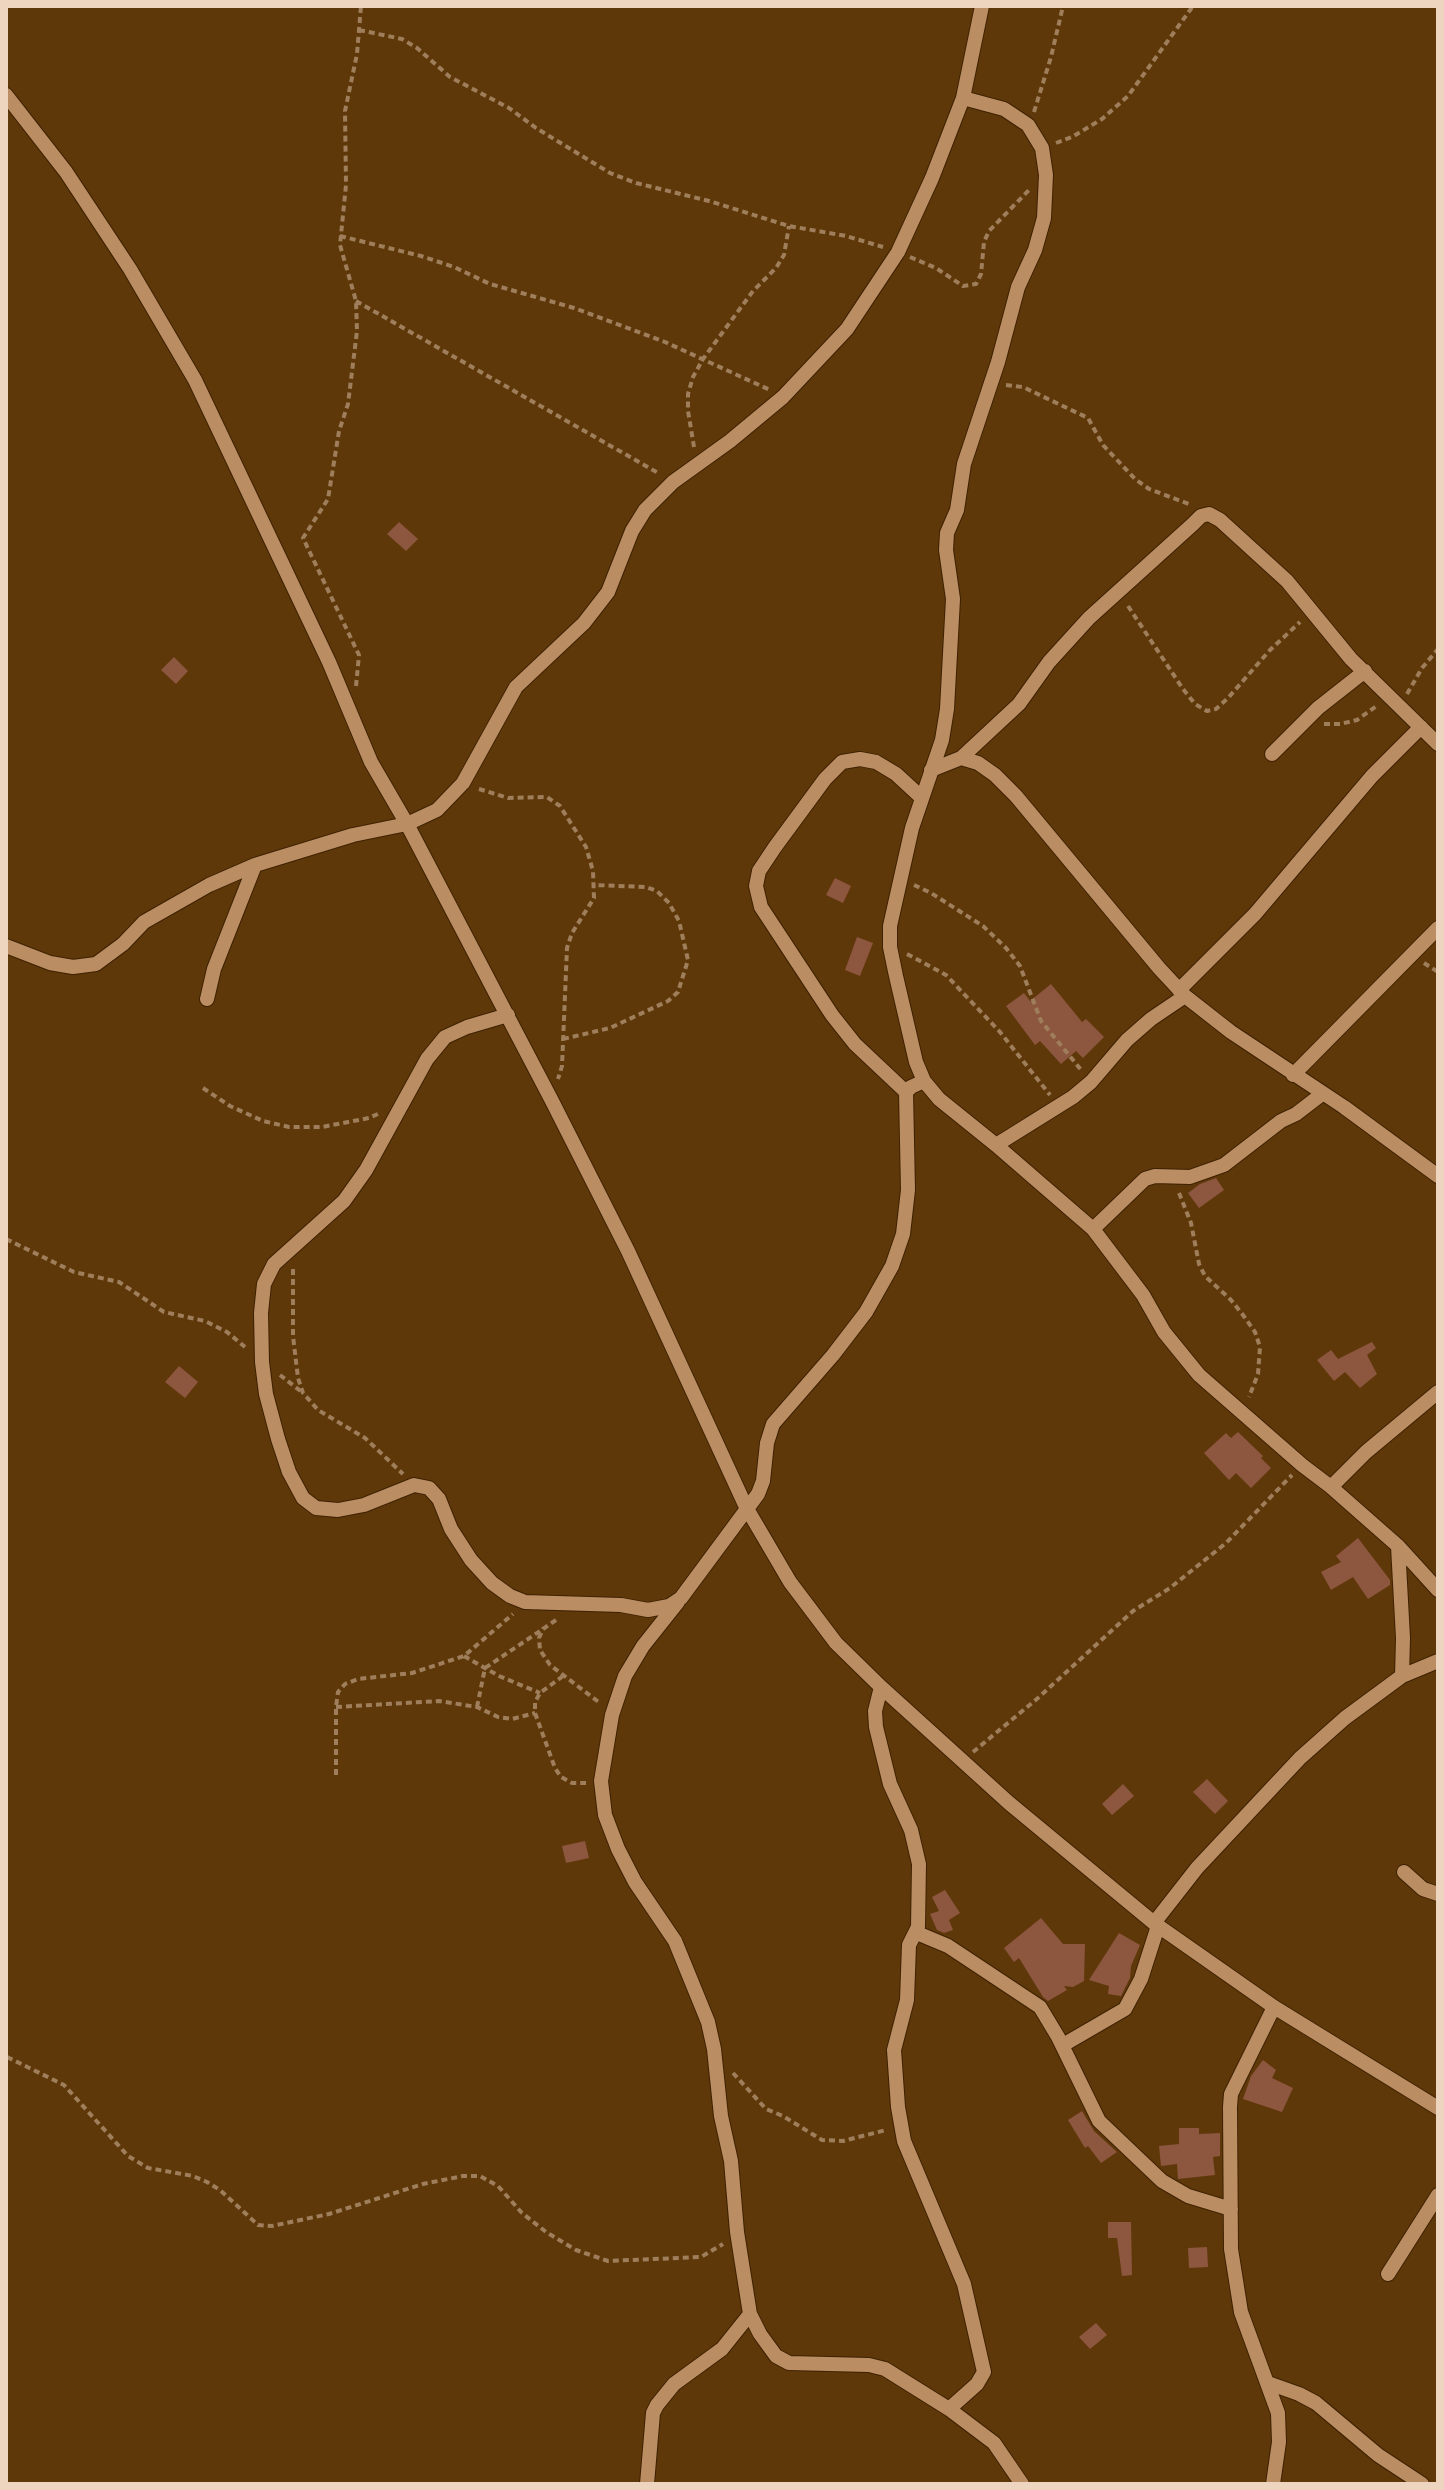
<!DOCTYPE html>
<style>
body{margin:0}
#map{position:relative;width:1444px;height:2490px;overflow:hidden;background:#5f380a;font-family:"IBM Plex Serif",serif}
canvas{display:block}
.frame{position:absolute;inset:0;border:8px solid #eed5c0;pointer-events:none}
</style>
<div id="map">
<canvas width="1444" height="2490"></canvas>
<div class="frame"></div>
</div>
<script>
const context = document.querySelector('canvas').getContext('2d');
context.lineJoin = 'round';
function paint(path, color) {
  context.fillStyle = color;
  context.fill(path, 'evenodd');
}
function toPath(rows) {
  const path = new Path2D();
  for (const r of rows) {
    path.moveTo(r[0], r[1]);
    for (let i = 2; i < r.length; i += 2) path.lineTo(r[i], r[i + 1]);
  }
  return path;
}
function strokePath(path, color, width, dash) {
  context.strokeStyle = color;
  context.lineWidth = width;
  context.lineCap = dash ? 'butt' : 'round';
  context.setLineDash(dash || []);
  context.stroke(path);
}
const building = toPath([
 [399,522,418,539,406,551,387,534],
 [174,657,188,671,176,684,161,670],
 [835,878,851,886,843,903,826,895],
 [857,937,873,943,860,976,845,970],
 [1051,984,1082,1022,1086,1019,1104,1037,1083,1058,1076,1051,1061,1064,1040,1041,1035,1045,1006,1006,1024,993,1030,1001],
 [1216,1178,1224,1190,1199,1208,1188,1193,1200,1184],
 [1372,1342,1376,1348,1367,1355,1377,1374,1360,1388,1345,1372,1334,1381,1317,1360,1331,1350,1338,1359],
 [179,1366,198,1382,185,1398,165,1382],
 [1238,1432,1263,1456,1261,1458,1271,1468,1251,1488,1236,1473,1229,1480,1204,1453,1226,1433,1231,1438],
 [1358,1538,1390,1580,1390,1585,1368,1599,1353,1577,1331,1590,1321,1572,1341,1562,1336,1556],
 [1207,1779,1228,1801,1215,1814,1193,1792],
 [1123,1784,1134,1796,1112,1815,1102,1804],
 [585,1841,589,1858,566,1863,562,1846],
 [945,1890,960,1913,949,1920,953,1930,944,1933,937,1930,930,1914,939,1911,932,1897],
 [1041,1918,1063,1944,1085,1944,1084,1981,1073,1987,1064,1986,1067,1990,1048,2001,1043,1997,1019,1958,1014,1962,1004,1948],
 [1119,1933,1140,1945,1131,1966,1130,1978,1121,1996,1108,1994,1109,1986,1089,1980],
 [1263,2060,1276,2070,1272,2078,1293,2088,1282,2112,1243,2099,1251,2076],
 [1082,2111,1094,2131,1117,2152,1101,2163,1088,2146,1085,2148,1068,2120],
 [1179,2128,1199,2128,1199,2134,1220,2133,1220,2156,1213,2157,1215,2175,1178,2179,1177,2164,1161,2166,1159,2146,1179,2144],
 [1108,2222,1131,2222,1132,2275,1122,2276,1117,2238,1108,2238],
 [1207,2247,1208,2267,1189,2268,1188,2248],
 [1096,2323,1107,2335,1090,2349,1079,2337]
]);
const path = toPath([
 [359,30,402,39,417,48,450,77,509,108,536,128,610,173,636,183,709,201,789,226,846,236,883,247],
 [1034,112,1051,57,1063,6],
 [1056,143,1072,137,1102,119,1128,96,1193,6],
 [340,236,421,256,454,267,490,284,574,308,665,342,770,390],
 [910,257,936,268,963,286,976,284,981,274,984,242,989,231,1029,190],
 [356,301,660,474],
 [1006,385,1023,387,1088,418,1103,445,1135,479,1149,489,1189,504],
 [694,447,688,411,688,394,693,377,703,359,753,291,776,268,784,255,789,226],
 [1128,606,1183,689,1195,704,1207,711,1216,709,1228,698,1270,650,1300,622],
 [356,686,359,655,303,538,328,499,339,431,348,404,357,331,356,301,340,245,346,185,345,111,357,54,361,6],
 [1407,694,1422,668,1438,649],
 [1324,724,1340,724,1357,720,1378,705],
 [479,789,508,798,547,797,560,806,586,847,593,871,594,898,572,933,567,948,562,1066,558,1079],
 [914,885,931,893,983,926,1006,948,1020,966,1041,1021,1082,1071],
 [907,954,946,975,1000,1032,1050,1095],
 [1424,963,1438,972],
 [563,1039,610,1028,668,1001,678,992,688,960,679,921,669,903,657,891,646,887,595,885],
 [203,1088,230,1106,263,1121,289,1127,322,1127,369,1118,380,1113],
 [1179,1193,1191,1223,1199,1264,1205,1276,1231,1300,1243,1315,1255,1332,1260,1347,1258,1374,1249,1397],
 [6,1239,74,1272,119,1282,164,1312,205,1321,227,1332,245,1347],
 [293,1269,293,1336,298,1378,303,1393,318,1410,365,1438,403,1474],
 [280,1375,303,1393],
 [556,1620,543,1629,539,1638,540,1650,550,1665,600,1703],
 [464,1656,499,1676,540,1693],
 [563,1676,540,1693,535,1702,535,1713,555,1768,561,1777,572,1783,586,1783],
 [336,1707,439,1701,477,1707,498,1717,512,1719,535,1713],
 [477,1707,485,1668,543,1629],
 [973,1752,1038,1698,1133,1611,1170,1588,1226,1543,1292,1475],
 [336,1775,336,1707,338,1692,345,1684,358,1679,412,1673,464,1656,513,1614],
 [7,2057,64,2085,128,2156,148,2168,193,2176,207,2182,220,2190,258,2225,272,2226,329,2214,423,2184,463,2176,480,2176,498,2186,522,2213,546,2232,576,2250,608,2261,701,2257,723,2244],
 [733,2073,766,2109,783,2116,822,2140,843,2141,886,2130]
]);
const minor = toPath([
 [6,95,66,172,130,269,195,380,329,662,371,762,407,824,552,1101,628,1251,746,1507,790,1582,836,1643,881,1687,1009,1803,1154,1923,1274,2007,1438,2108],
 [963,98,1004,109,1028,125,1042,148,1046,175,1044,218,1035,250,1018,287,998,362,964,464,957,510,947,533,946,550,953,599,947,709,942,740,912,828,890,926,890,947,896,976,916,1062,924,1081,939,1099,996,1145,1093,1229,1143,1295,1164,1332,1199,1375,1302,1465,1331,1487,1398,1546,1438,1590],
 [1272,754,1318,708,1365,671],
 [961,758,1019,704,1049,662,1089,618,1193,524,1201,516,1209,514,1220,520,1287,581,1351,659,1438,744],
 [931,770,961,758,978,763,995,775,1016,796,1159,968,1185,996,1231,1032,1344,1107,1438,1176],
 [6,946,50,963,73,967,96,964,123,944,144,922,209,885,255,865,353,835,407,824,437,810,463,783,516,687,584,623,608,592,632,531,645,510,673,482,730,441,783,397,847,329,898,252,932,178,963,98,982,6],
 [1179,990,1255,914,1372,776,1421,727],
 [207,999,214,969,255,865],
 [508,1015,467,1027,445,1037,427,1059,366,1170,344,1201,274,1264,264,1284,261,1313,262,1362,266,1394,278,1439,289,1472,303,1498,316,1508,338,1510,364,1505,414,1485,429,1488,439,1499,451,1529,471,1560,492,1583,510,1596,525,1602,621,1605,648,1610,669,1606,681,1598,758,1494,763,1481,767,1443,773,1424,833,1355,866,1312,892,1266,903,1234,908,1190,906,1092,911,1087,924,1081],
 [1293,1075,1438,928],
 [906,1092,855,1044,832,1015,761,907,756,886,759,871,775,847,825,779,842,762,860,759,876,762,896,774,922,798],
 [996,1145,1073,1097,1091,1082,1127,1040,1151,1019,1185,996],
 [1093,1229,1145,1179,1155,1176,1190,1177,1224,1165,1281,1121,1296,1114,1322,1094],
 [1331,1487,1366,1452,1438,1392],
 [1398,1546,1403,1638,1402,1676],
 [678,1602,643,1646,625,1676,612,1715,601,1781,605,1815,618,1849,635,1882,675,1941,708,2022,714,2049,721,2116,731,2161,737,2232,750,2314,760,2334,776,2356,789,2363,869,2365,885,2369,949,2409,994,2443,1022,2484],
 [881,1687,875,1711,876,1727,890,1784,911,1830,919,1864,918,1927,909,1945,907,2000,894,2050,898,2107,904,2141,964,2284,984,2372,977,2384,949,2409],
 [1404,1872,1423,1889,1438,1894],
 [1154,1923,1197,1868,1300,1758,1345,1718,1402,1676,1438,1661],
 [917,1933,948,1946,1040,2007,1058,2037,1099,2121,1162,2181,1188,2196,1231,2209],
 [1063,2045,1125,2009,1141,1979,1158,1926],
 [1388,2274,1438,2195],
 [1268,2383,1299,2394,1316,2403,1378,2455,1422,2484],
 [647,2484,653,2413,657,2405,674,2384,722,2349,750,2314],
 [1273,2484,1279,2442,1278,2413,1241,2312,1231,2249,1230,2107,1231,2094,1274,2007]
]);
paint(building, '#8c563f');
strokePath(minor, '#3e2100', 16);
strokePath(path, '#9f7e5b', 4, [6, 4]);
strokePath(minor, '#ba8d63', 14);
</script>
